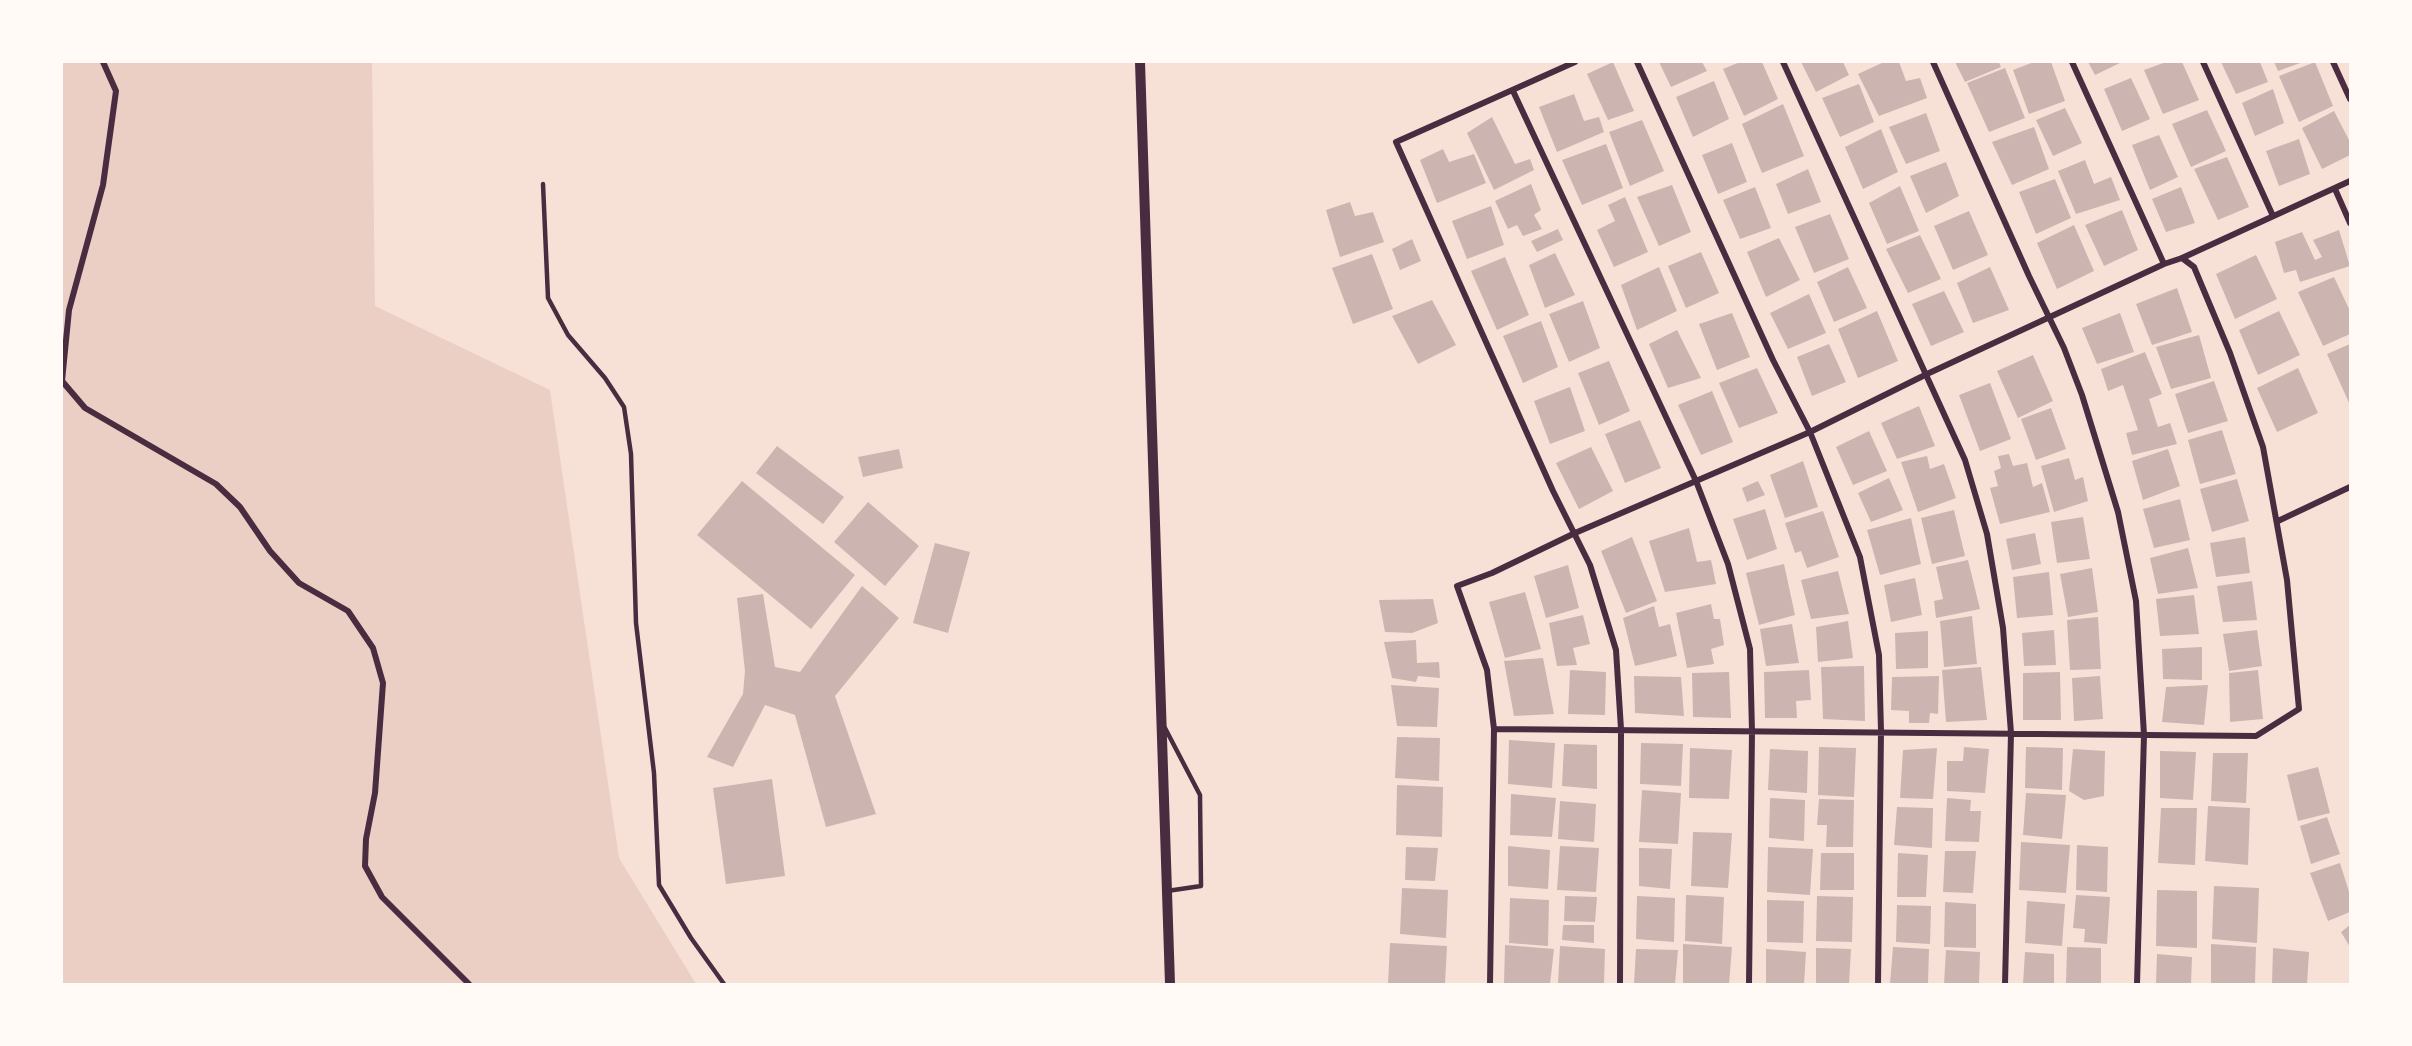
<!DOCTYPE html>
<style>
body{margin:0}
#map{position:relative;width:2412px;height:1046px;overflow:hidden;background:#f7e1d7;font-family:"Noto Sans",sans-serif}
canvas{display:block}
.frame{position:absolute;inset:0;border:63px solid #fffaf5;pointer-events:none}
</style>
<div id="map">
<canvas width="2412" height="1046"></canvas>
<div class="frame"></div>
</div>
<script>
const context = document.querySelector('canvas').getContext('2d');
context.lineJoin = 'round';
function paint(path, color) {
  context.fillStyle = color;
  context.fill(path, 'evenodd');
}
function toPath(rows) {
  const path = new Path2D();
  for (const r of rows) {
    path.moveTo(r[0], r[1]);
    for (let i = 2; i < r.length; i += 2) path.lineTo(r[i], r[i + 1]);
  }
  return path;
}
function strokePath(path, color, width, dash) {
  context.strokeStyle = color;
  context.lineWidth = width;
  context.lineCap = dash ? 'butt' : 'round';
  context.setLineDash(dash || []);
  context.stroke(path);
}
const green = toPath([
 [62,62,372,62,375,306,550,390,619,858,696,984,62,984]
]);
const building = toPath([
 [1613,62,1634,111,1608,120,1587,74],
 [1659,62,1702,62,1707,71,1671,87],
 [1740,62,1762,62,1778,99,1744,116,1723,69],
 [1801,62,1843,62,1849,75,1816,92],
 [1884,62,1899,62,1906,81,1920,78,1927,98,1879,116,1858,74],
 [1955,62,1999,62,2001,67,1965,82],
 [2034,62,2051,62,2065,101,2029,114,2013,70],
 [2088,62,2122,62,2095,75],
 [2166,62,2182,62,2199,100,2163,114,2144,70],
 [2221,62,2260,62,2268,82,2236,94],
 [2274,62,2303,62,2278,71],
 [2315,62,2333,106,2299,122,2279,76],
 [2005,68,2025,118,1989,132,1967,83],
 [2131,78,2150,119,2122,131,2104,89],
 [1714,81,1729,119,1693,137,1676,97],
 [1859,84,1874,122,1840,137,1822,98],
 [2273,89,2284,123,2255,136,2242,103],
 [1574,94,1584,121,1599,117,1604,132,1557,152,1539,107],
 [1783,104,1804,156,1762,173,1742,124],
 [2065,108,2082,143,2053,156,2036,120],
 [2207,110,2226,151,2191,167,2172,124],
 [2334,111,2350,142,2350,155,2322,169,2302,128],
 [1926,113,1940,151,1906,164,1889,127],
 [1492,117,1515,164,1530,159,1534,170,1494,190,1467,133],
 [1642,120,1664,171,1630,186,1609,132],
 [2034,127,2049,169,2012,185,1992,142],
 [1881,129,1898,172,1863,189,1845,147],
 [2159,135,2178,177,2150,190,2132,145],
 [2299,139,2310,174,2279,186,2266,151],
 [1732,143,1747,182,1718,194,1702,155],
 [1606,144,1623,188,1582,205,1562,160],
 [1443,149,1449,162,1474,154,1486,183,1437,203,1420,160],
 [2227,157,2249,207,2218,220,2194,169],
 [2085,160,2094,184,2111,177,2120,200,2076,214,2058,171],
 [1946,162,1959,196,1926,213,1910,176],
 [1808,169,1821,202,1788,214,1776,184],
 [2055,179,2071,218,2036,234,2019,192],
 [1531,184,1541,210,1534,215,1542,229,1523,236,1517,225,1508,229,1495,201],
 [1672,185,1691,232,1659,246,1637,197],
 [1900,186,1919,231,1887,244,1869,203],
 [1755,187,1771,228,1740,239,1723,200],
 [2181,187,2195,223,2166,232,2152,199],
 [1625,197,1648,252,1614,267,1597,230,1615,221,1608,205],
 [1350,202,1355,216,1373,212,1384,242,1340,257,1326,210],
 [1491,206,1504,245,1467,259,1452,221],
 [2122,210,2138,250,2104,266,2085,225],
 [1969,211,1988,255,1953,270,1934,226],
 [1830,214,1849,259,1814,273,1795,227],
 [2074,225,2094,271,2057,289,2037,243],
 [1558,229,1563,240,1537,252,1531,241],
 [2339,230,2350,266,2300,282,2296,270,2284,273,2275,242,2302,232,2315,260,2322,257,2313,240],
 [1920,235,1941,279,1908,293,1886,249],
 [1779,238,1800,280,1766,297,1747,252],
 [1412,239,1421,261,1400,270,1392,249],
 [1701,252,1719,293,1686,308,1668,266],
 [1555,253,1575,295,1545,308,1529,265],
 [1372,254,1393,309,1353,324,1332,268],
 [2256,255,2277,299,2235,319,2216,274],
 [1505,257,1529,315,1497,330,1471,271],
 [1659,267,1677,311,1637,330,1621,285],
 [1848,267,1867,308,1834,322,1817,282],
 [1990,267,2009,310,1973,323,1957,283],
 [2334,277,2350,311,2350,334,2323,346,2298,292],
 [2177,288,2192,332,2152,345,2136,304],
 [1944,291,1964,332,1931,346,1912,304],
 [1809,294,1826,333,1788,349,1770,313],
 [1432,300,1456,345,1418,364,1392,316],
 [1583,301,1600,348,1569,362,1549,314],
 [1877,311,1898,361,1858,378,1838,329],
 [2279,311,2300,355,2258,375,2239,330],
 [1732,313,1750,357,1717,370,1699,324],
 [2120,313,2134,352,2097,364,2082,328],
 [1541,321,1558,367,1523,383,1503,336],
 [1677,330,1701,378,1668,388,1649,344],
 [2199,335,2211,378,2171,389,2156,347],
 [1829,344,1846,382,1812,396,1797,357],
 [2350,344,2350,405,2327,354],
 [2145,352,2162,394,2149,399,2158,427,2170,423,2177,444,2132,455,2126,433,2138,430,2123,385,2108,391,2101,369],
 [2033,355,2053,401,2018,418,1997,371],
 [1609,361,1630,411,1599,425,1578,373],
 [1757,368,1778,413,1739,428,1719,383],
 [2298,368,2318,413,2277,432,2257,388],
 [2214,381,2228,421,2188,433,2175,394],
 [1990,383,2011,439,1980,451,1959,395],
 [1570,387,1585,431,1550,444,1534,401],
 [1712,391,1733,442,1701,455,1678,405],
 [1919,406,1935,446,1897,459,1881,423],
 [2051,408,2066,449,2036,460,2021,419],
 [1640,420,1661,468,1625,483,1605,434],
 [2222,430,2236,474,2200,484,2188,440],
 [1869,431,1887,471,1853,485,1836,447],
 [777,446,844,497,823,524,756,473],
 [1591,447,1613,491,1579,509,1556,463],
 [899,449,903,468,863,477,858,457],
 [2168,449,2180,486,2143,500,2132,461],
 [2009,454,2013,466,2027,463,2033,487,2042,483,2050,512,2000,524,1990,488,1998,486,1994,471,2001,468,1998,456],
 [1927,456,1930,469,1944,464,1956,498,1918,512,1901,462],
 [2069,458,2075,480,2083,477,2088,501,2054,512,2041,466],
 [1803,461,1818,507,1785,518,1770,475],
 [1889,478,1903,510,1871,522,1858,493],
 [2237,479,2249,521,2212,532,2200,489],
 [742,481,855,575,811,629,697,535],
 [1758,481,1765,495,1747,502,1742,488],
 [2180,499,2190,540,2154,548,2143,509],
 [868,502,919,546,885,586,834,542],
 [1765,509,1777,549,1747,560,1733,519],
 [1954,510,1965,556,1932,564,1921,518],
 [1823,511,1839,557,1807,568,1801,551,1795,553,1785,523],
 [2083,517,2090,559,2057,563,2051,522],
 [1911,518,1921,564,1880,575,1867,530],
 [1689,528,1697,562,1711,560,1716,584,1665,592,1649,541],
 [2035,533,2041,564,2012,570,2006,539],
 [1632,537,1657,601,1626,613,1601,551],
 [2245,537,2250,573,2216,577,2210,543],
 [935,543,970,552,948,633,913,623],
 [2188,548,2198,588,2158,594,2150,558],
 [1968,560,1980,609,1936,618,1934,601,1943,599,1936,567],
 [1784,564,1795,615,1759,625,1746,573],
 [1568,565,1579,608,1546,618,1534,576],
 [2092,568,2098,612,2068,617,2060,574],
 [1838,571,1849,614,1811,619,1801,580],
 [2049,572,2053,615,2017,618,2013,577],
 [1915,578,1922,615,1891,622,1884,585],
 [2252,581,2257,620,2223,622,2217,586],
 [862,586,899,618,835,696,876,814,826,827,795,715,765,705,733,767,707,757,743,694,745,671,737,598,763,594,775,667,800,672],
 [1525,592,1541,649,1505,658,1489,602],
 [2194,595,2199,634,2160,636,2156,599],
 [1433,599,1438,623,1412,633,1385,632,1379,600],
 [1711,604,1714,619,1720,619,1724,645,1711,649,1714,664,1687,668,1676,613],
 [1654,606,1659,627,1670,624,1677,656,1635,666,1623,618],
 [1583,615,1590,644,1573,648,1577,665,1557,666,1549,623],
 [1972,616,1977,664,1944,667,1940,621],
 [2098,617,2101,669,2070,670,2067,620],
 [1848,621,1853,658,1818,662,1816,627],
 [1792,624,1799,663,1766,666,1760,629],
 [2054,630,2056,665,2024,666,2022,633],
 [2257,630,2262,666,2229,671,2223,634],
 [1928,631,1928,668,1896,669,1895,633],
 [1416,640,1417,663,1439,662,1440,678,1418,676,1416,682,1392,678,1384,642],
 [2202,647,2202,680,2163,679,2162,649],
 [1543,658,1554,714,1514,716,1504,661],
 [1864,666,1865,721,1823,719,1821,667],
 [1981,667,1987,720,1946,722,1942,670],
 [1570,670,1606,672,1605,715,1568,714],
 [1809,670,1811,700,1796,701,1797,718,1765,718,1764,672],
 [2258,670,2263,719,2230,722,2229,673],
 [1729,672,1731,718,1693,717,1692,673],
 [2060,672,2061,720,2023,720,2023,673],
 [1634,676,1681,677,1684,716,1635,713],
 [1939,676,1938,714,1930,713,1929,723,1909,723,1909,711,1891,710,1892,677],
 [2100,676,2103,719,2074,721,2072,678],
 [1391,685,1439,688,1437,727,1397,726],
 [2208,685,2204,725,2162,722,2166,687],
 [1397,737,1440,738,1439,781,1395,778],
 [1509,740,1555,743,1552,788,1508,784],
 [1641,743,1683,744,1681,786,1640,784],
 [1564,744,1597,745,1597,789,1562,786],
 [1819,747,1856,748,1854,797,1818,795],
 [1964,747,1989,749,1985,793,1947,791,1947,761,1963,761],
 [2026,747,2063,748,2062,790,2025,788],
 [1690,748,1732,750,1729,799,1689,798],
 [1937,748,1933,799,1900,798,1903,750],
 [1770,749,1808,751,1807,793,1768,790],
 [2073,749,2105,751,2104,796,2084,800,2069,791],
 [2160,751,2196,752,2193,800,2160,798],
 [2213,753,2248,753,2246,803,2211,801],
 [2318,767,2330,813,2298,821,2287,775],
 [772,779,785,876,726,884,713,788],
 [1397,785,1443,787,1442,837,1396,835],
 [1642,790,1681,793,1678,844,1639,842],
 [2026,793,2066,795,2062,839,2023,835],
 [1511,794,1556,798,1552,837,1510,835],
 [1770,798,1805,800,1804,841,1769,838],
 [1947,798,1971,800,1970,811,1981,811,1979,842,1945,841],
 [1819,799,1854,800,1853,847,1826,847,1827,825,1817,825],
 [1560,801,1596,804,1594,842,1558,839],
 [2208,806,2250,808,2248,865,2205,861],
 [1897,807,1933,808,1932,848,1894,845],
 [2161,808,2197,808,2195,865,2158,863],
 [2327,817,2340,854,2311,864,2300,826],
 [1693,832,1732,833,1728,888,1691,886],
 [2021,842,2070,845,2066,893,2019,890],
 [2077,845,2108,847,2107,892,2076,890],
 [1508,846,1550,850,1548,889,1508,886],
 [1560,846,1599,848,1596,892,1557,890],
 [1406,847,1438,848,1435,881,1405,880],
 [1768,847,1813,849,1810,895,1767,892],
 [1639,848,1672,849,1670,889,1639,886],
 [1945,851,1976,851,1973,893,1943,892],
 [1821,853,1854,853,1854,890,1820,890],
 [1898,853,1928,855,1926,897,1897,897],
 [2340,863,2350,895,2350,912,2328,921,2310,873],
 [2214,886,2259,888,2257,943,2212,939],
 [1402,888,1448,890,1446,938,1400,934],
 [2157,890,2197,891,2197,948,2156,946],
 [1686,895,1724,897,1722,944,1685,941],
 [2076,895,2110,897,2107,944,2084,942,2085,929,2073,928],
 [1565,896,1597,897,1595,922,1564,921],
 [1637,896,1675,898,1674,942,1636,939],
 [1817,896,1853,897,1852,942,1816,941],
 [1510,898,1549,900,1548,946,1509,943],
 [1767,900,1804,901,1803,943,1767,942],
 [2027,901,2065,904,2062,946,2025,943],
 [1945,902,1976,904,1976,948,1944,947],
 [1897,905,1931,906,1930,944,1896,942],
 [1563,925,1594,925,1594,943,1562,940],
 [2350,925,2350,947,2341,932],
 [1390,943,1447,946,1445,984,1388,984],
 [1683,944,1732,947,1729,984,1683,984],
 [2211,944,2256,947,2255,984,2211,984],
 [1505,945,1554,949,1550,984,1504,984],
 [1560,946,1605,949,1604,984,1558,984],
 [1893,947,1929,949,1928,984,1890,984],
 [2067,947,2101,948,2101,984,2066,984],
 [1816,948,1851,949,1849,984,1816,984],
 [2273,948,2309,952,2307,984,2272,984],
 [1636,949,1678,950,1675,984,1634,984],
 [1766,949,1806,952,1804,984,1766,984],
 [1946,950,1980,952,1979,984,1944,984],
 [2025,952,2054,954,2054,984,2023,984],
 [2157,954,2192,957,2191,984,2156,984]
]);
const service = toPath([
 [543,184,548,298,568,335,605,378,624,407,631,454,636,623,654,773,659,885,691,938,724,984],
 [1165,728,1200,795,1201,886,1167,891]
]);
const minor = toPath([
 [103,62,116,91,103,185,69,310,62,381,85,408,216,484,240,507,270,551,299,583,348,611,373,648,383,683,375,793,366,839,365,866,382,897,469,984],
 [1575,62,1396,142,1553,491,1590,565,1616,650,1621,729,1620,984],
 [1637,62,1773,360,1810,432,1860,557,1879,655,1881,731,1878,984],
 [1783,62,1965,460,1987,534,2003,628,2011,733,2005,984],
 [1933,62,2029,276,2064,348,2082,395,2118,512,2136,601,2144,735,2137,984],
 [2072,62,2164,264,2182,258,2350,181],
 [2203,62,2273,216],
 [2333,62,2350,99],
 [1513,91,1696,481,1728,564,1750,649,1752,732,1749,984],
 [2335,189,2350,223],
 [2278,521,2350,487],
 [1494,729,2256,736,2299,709,2287,580,2263,447,2230,353,2194,267,2182,258],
 [1490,984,1494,729,1487,670,1457,586,1492,573,1575,533,1810,432,1927,374,2164,264]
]);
const tertiary = toPath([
 [1140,62,1170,984]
]);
paint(green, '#ebcfc5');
paint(building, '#ccb4b1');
strokePath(service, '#4a2c40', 4.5);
strokePath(minor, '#4a2c40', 6);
strokePath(tertiary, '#4a2c40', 10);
</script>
